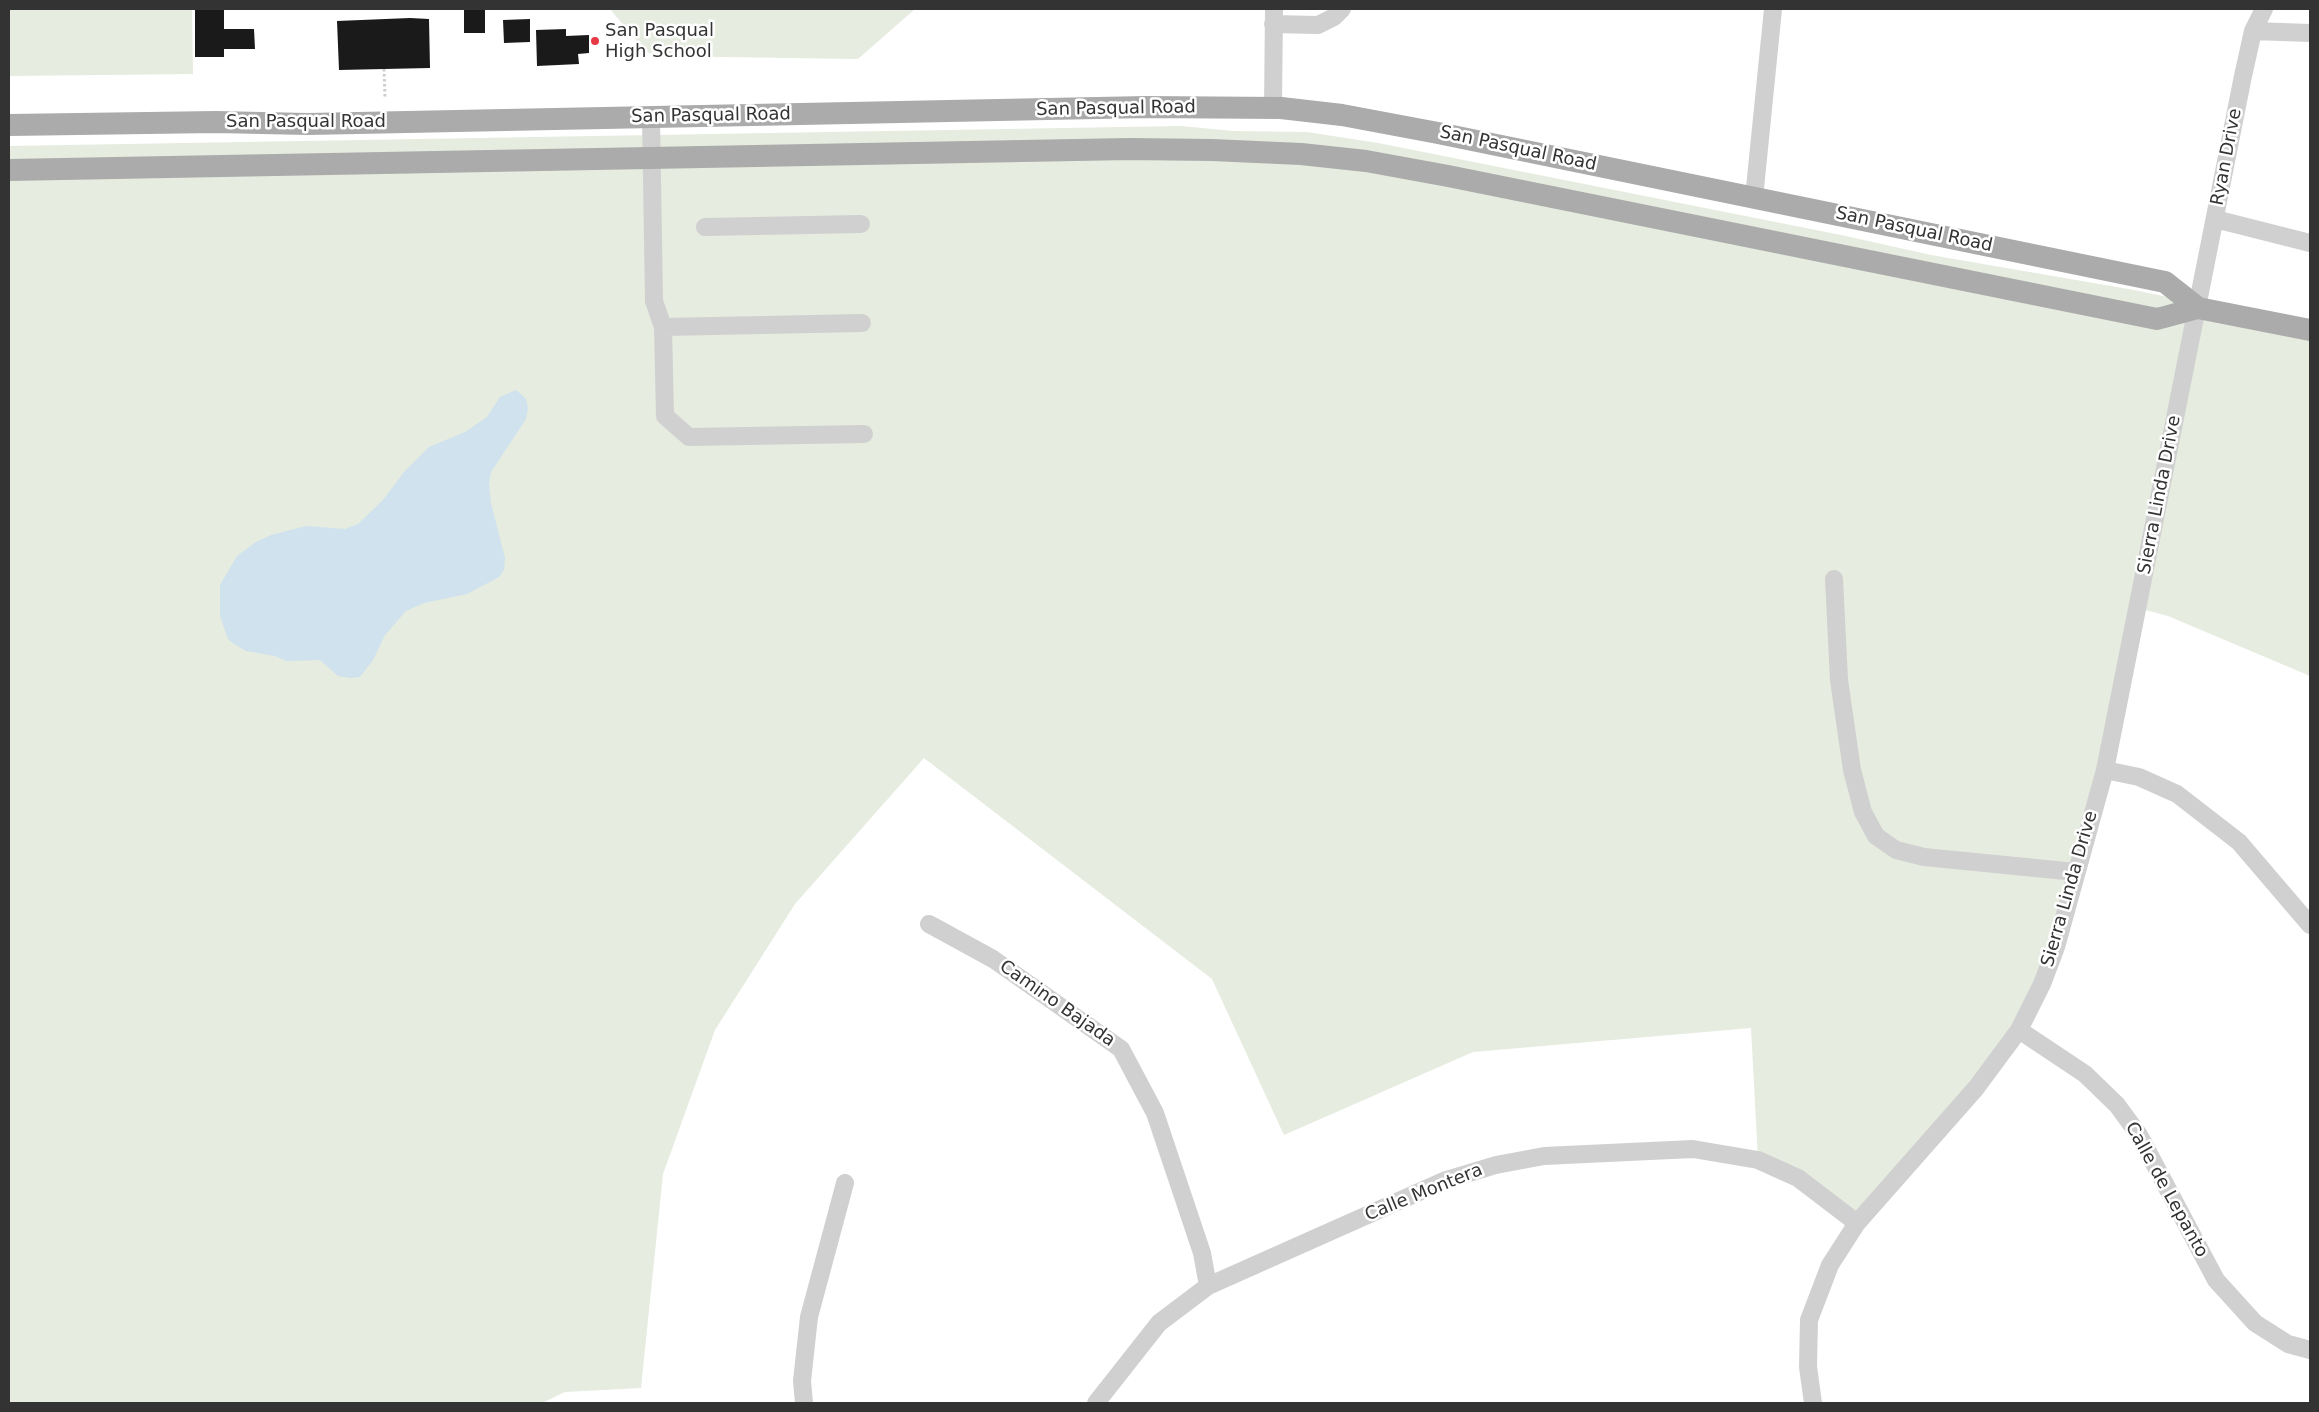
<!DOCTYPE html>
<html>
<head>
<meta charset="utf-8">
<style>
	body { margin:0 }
	#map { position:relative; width:2319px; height:1412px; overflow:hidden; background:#fff; font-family:"DejaVu Sans",sans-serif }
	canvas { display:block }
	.frame { position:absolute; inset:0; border:10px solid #333; pointer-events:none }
</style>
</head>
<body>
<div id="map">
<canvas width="2319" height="1412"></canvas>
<div class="frame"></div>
</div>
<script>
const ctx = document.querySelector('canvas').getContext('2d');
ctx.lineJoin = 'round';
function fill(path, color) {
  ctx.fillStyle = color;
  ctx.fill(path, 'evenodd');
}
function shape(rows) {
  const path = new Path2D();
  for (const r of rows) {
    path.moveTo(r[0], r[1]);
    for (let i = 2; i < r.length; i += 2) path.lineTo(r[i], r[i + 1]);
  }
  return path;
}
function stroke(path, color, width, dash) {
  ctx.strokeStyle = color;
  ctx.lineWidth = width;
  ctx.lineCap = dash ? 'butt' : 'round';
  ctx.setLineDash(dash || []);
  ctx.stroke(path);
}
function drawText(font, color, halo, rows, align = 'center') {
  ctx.font = font + ' "DejaVu Sans",sans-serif';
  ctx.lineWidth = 5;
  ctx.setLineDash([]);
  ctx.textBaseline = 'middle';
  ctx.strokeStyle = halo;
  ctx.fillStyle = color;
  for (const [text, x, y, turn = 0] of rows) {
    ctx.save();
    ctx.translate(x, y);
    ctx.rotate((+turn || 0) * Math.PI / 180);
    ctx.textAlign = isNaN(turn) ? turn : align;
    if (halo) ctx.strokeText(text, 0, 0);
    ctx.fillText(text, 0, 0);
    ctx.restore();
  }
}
fill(shape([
	[9,9,192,9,193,74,9,76],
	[610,9,915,9,858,59,656,56,645,51],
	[1181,126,1233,131,1307,132,1378,143,1841,235,1931,255,2134,290,2310,327,2310,676,2168,616,2138,608,2069,897,2019,1030,1857,1223,1758,1160,1751,1028,1473,1052,1284,1135,1212,979,924,758,795,904,715,1030,663,1174,641,1388,565,1392,542,1403,9,1403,9,146]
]), '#e6ecdf');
fill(shape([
	[516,390,526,399,528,408,526,419,491,472,489,484,491,503,505,558,504,570,499,577,467,594,424,603,406,611,385,635,373,660,360,677,351,678,338,676,320,660,287,661,275,656,246,651,234,644,228,639,220,616,220,585,237,556,256,542,271,535,306,526,345,529,358,524,383,500,404,472,429,447,465,432,487,417,500,397]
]), '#cfe2ee');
fill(shape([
	[195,9,224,9,224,29,254,29,255,49,224,49,224,57,195,57],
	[464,9,485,9,485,33,464,33],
	[410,18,429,19,430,68,339,70,337,21],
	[530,19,530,42,504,43,503,20],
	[566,29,566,36,589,35,589,53,578,54,579,64,537,66,536,30]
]), '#1a1a1a');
stroke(shape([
	[384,69,385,97]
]), '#cdcdcd', 3, [2.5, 2.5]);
stroke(shape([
	[1273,24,1318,25,1334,17,1342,9],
	[2253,31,2310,33],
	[1273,108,1274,9],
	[651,117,654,301,663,327,665,416,689,437,864,434],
	[1754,198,1773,9],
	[2215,219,2310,243],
	[705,227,861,224],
	[663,327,862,323],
	[1834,579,1839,680,1852,770,1863,812,1876,836,1896,850,1924,857,2076,872],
	[2105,770,2139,777,2177,794,2239,842,2310,925],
	[929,924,993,959,1121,1049,1155,1113,1202,1253,1208,1286],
	[2019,1030,2085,1074,2117,1105,2139,1135,2216,1280,2255,1323,2288,1344,2310,1350],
	[804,1403,802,1381,809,1317,845,1183],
	[1096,1403,1159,1323,1208,1286,1446,1180,1496,1165,1544,1156,1693,1149,1758,1160,1798,1178,1857,1223],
	[1813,1403,1808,1367,1809,1320,1830,1265,1857,1223,1976,1088,2019,1030,2042,984,2056,947,2105,770,2243,76,2253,31,2264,9]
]), '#d0d0d0', 18);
stroke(shape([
	[9,125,216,122,308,124,1146,107,1281,108,1342,115,1438,133,2165,282,2198,308],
	[9,170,1129,149,1212,150,1301,154,1366,161,1448,176,2157,319,2198,308,2310,330]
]), '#ababab', 22);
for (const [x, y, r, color] of [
	[595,41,5,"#e63946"]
]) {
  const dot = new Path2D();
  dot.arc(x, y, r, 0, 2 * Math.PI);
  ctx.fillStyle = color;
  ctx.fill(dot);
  stroke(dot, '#fff', 2);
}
drawText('18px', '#333', '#fff', [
	["San Pasqual",605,31],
	["High School",605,52]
], 'left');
drawText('18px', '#333', '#fff', [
	["San Pasqual Road",1116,109,-1],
	["San Pasqual Road",711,116,-1],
	["San Pasqual Road",306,122],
	["San Pasqual Road",1518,149,12],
	["Ryan Drive",2227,157,-79],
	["San Pasqual Road",1914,230,12],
	["Sierra Linda Drive",2160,495,-79],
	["Sierra Linda Drive",2070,889,-74],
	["Camino Bajada",1057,1004,35],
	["Calle de Lepanto",2166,1190,61],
	["Calle Montera",1424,1193,-22]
]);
</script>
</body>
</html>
